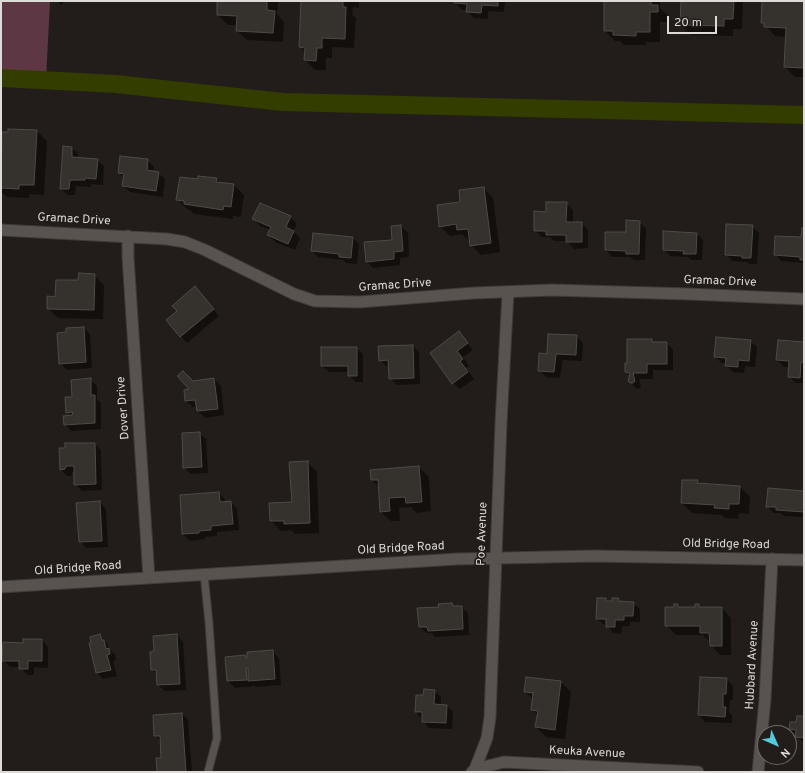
<!DOCTYPE html>
<html>
<head>
<meta charset="utf-8">
<style>
	body { margin:0 }
	#map { position:relative; width:805px; height:773px; overflow:hidden; background:#221d1a; font-family:Overpass,sans-serif }
	canvas { display:block }
	.frame { position:absolute; inset:0; border:2px solid #dedad8; pointer-events:none }
	.north { position:absolute; left:757px; top:725px; width:40px; height:40px; box-sizing:border-box; background:#221d1a; border:1px solid #6d6966; border-radius:50%; rotate:135deg; font-size:11px; font-weight:700; line-height:16px; text-align:center; color:#dedad8 }
	.north::after { content:''; display:block; margin:auto; width:14px; height:18px; background:#54cadc; clip-path:polygon(50% 0,100% 100%,50% 72%,0 100%) }
	.scale { position:absolute; left:667px; top:16px; width:50px; height:18px; box-sizing:border-box; border:2px solid #dedad8; border-top:0; padding-left:5px; font-size:12px; line-height:14px; white-space:nowrap; color:#dedad8; -webkit-text-stroke:3px #221d1a; paint-order:stroke }
</style>
</head>
<body>
<div id="map">
<canvas width="805" height="773"></canvas>
<div class="frame"></div>
<div class="north">N</div>
<div class="scale">20 m</div>
</div>
<script>
const ctx = document.querySelector('canvas').getContext('2d');
ctx.lineJoin = 'round';
function fill(path, color) {
  ctx.fillStyle = color;
  ctx.fill(path, 'evenodd');
}
function shape(rows) {
  const path = new Path2D();
  for (const r of rows) {
    path.moveTo(r[0], r[1]);
    for (let i = 2; i < r.length; i += 2) path.lineTo(r[i], r[i + 1]);
  }
  return path;
}
function stroke(path, color, width, dash) {
  ctx.strokeStyle = color;
  ctx.lineWidth = width;
  ctx.lineCap = dash ? 'butt' : 'round';
  ctx.setLineDash(dash || []);
  ctx.stroke(path);
}
function drawText(font, color, halo, rows, align = 'center') {
  ctx.font = font + ' Overpass,sans-serif';
  ctx.lineWidth = 3.5;
  ctx.setLineDash([]);
  ctx.textBaseline = 'middle';
  ctx.strokeStyle = halo;
  ctx.fillStyle = color;
  for (const [text, x, y, turn = 0] of rows) {
    ctx.save();
    ctx.translate(x, y);
    ctx.rotate((+turn || 0) * Math.PI / 180);
    ctx.textAlign = isNaN(turn) ? turn : align;
    if (halo) ctx.strokeText(text, 0, 0);
    ctx.fillText(text, 0, 0);
    ctx.restore();
  }
}
fill(shape([
	[1,1,50,1,46,80,1,80]
]), '#5e3745');
fill(shape([
	[58,1,65,1,61,5],
	[218,1,278,1,277,14,284,22,283,42,247,40,237,31,237,25,228,25,218,15],
	[302,1,359,1,359,8,353,7,352,15,356,18,354,48,332,47,332,58,326,58,326,70,315,70,305,60,305,52,300,47],
	[455,1,505,1,504,12,488,11,488,19,474,18,467,11,467,10,462,10,455,3],
	[634,1,660,1,660,8,668,16,668,22,660,22,660,42,646,42,646,45,624,45,620,41,615,41,605,31],
	[682,1,743,1,742,29,733,29,733,36,691,35,681,25],
	[763,1,804,1,804,77,795,77,785,67,786,37,775,36,762,22],
	[37,131,47,141,44,195,29,194,29,198,7,197,1,191,1,153],
	[72,148,78,154,78,158,97,160,104,166,103,185,91,184,91,187,76,186,75,195,68,195,61,189],
	[147,160,154,167,153,172,158,173,165,179,163,197,130,192,123,186,124,178,119,173],
	[216,179,221,183,234,185,244,195,241,217,233,216,233,219,194,214,190,210,187,209,177,199,199,180],
	[483,188,493,198,500,252,481,255,471,245,470,240,468,240,462,234,450,236,440,226,461,203],
	[566,203,573,210,573,223,581,223,588,230,588,248,574,249,567,241,554,241,550,237,542,237,535,231,547,213],
	[290,217,297,224,293,231,300,238,295,250,275,242,268,235,271,230,260,226,254,219],
	[639,222,646,228,645,260,634,260,630,257,612,257,606,250],
	[401,226,408,233,409,257,400,258,400,265,373,268,367,262,393,241],
	[752,226,759,233,757,264,749,264,747,262,732,261,726,254],
	[804,229,804,263,781,261,775,254,802,238],
	[697,234,703,240,702,260,691,260,688,257,670,256,664,249],
	[353,238,359,244,357,264,346,263,343,260,318,257,312,251],
	[94,275,104,285,103,319,58,318,48,308,56,298,79,281],
	[201,294,219,316,187,343,181,336],
	[84,328,90,334,92,368,67,370,60,363],
	[459,333,473,350,463,357,469,366,466,368,474,379,460,389,453,383],
	[576,336,583,343,582,361,563,360,560,378,546,377,539,370,548,355],
	[651,340,654,343,667,343,673,350,673,370,653,370,653,379,639,379,641,388,637,389,629,381,630,376,626,372],
	[750,341,757,347,755,367,745,366,744,373,733,372,727,366,727,364,722,363,715,357],
	[804,343,804,383,796,383,789,376,790,367,784,367,777,360],
	[413,346,419,352,420,384,397,385,390,378,390,367,387,367,380,360],
	[356,348,363,354,363,382,356,382,349,375,349,372,329,372,322,366],
	[214,379,221,386,224,415,205,418,198,411,197,407,193,407,186,401,193,382],
	[90,380,97,386,97,400,101,403,101,429,71,431,65,424,71,416,67,412,73,398],
	[199,433,206,439,208,473,191,474,184,468],
	[95,444,101,450,102,490,82,491,75,484,75,472,72,472,72,476,67,476,60,469],
	[307,462,317,472,319,533,295,534,291,530,281,531,271,521,293,503],
	[419,467,429,477,431,511,417,513,411,507,399,508,400,521,391,521,381,512,379,487,372,480],
	[697,481,700,484,740,487,750,497,749,514,739,513,738,519,725,518,722,515,692,513,682,503],
	[804,492,804,517,784,516,781,513,774,513,767,506],
	[219,493,225,500,226,502,231,502,237,509,239,530,217,532,217,536,205,537,205,539,190,541,183,534,181,496],
	[100,502,106,509,108,547,86,548,80,541],
	[606,599,609,602,618,599,621,602,633,603,640,609,640,622,630,622,630,626,622,626,621,634,613,633,607,625,604,625,597,619],
	[452,604,455,607,461,607,468,613,469,635,435,637,432,633,426,633,420,627,440,608],
	[678,605,681,608,696,608,698,605,701,608,722,608,731,618,731,655,720,655,711,645,710,642,703,635,676,635,666,625],
	[100,635,106,642,111,651,115,655,116,660,113,661,117,676,103,679,97,673],
	[177,635,183,642,186,690,165,691,158,685,158,676,152,670,155,652],
	[42,640,48,647,48,668,34,667,34,675,27,675,20,667,10,667,3,660,24,644],
	[272,651,279,658,281,685,256,687,253,684,253,686,235,688,228,681,227,658,245,656,249,660],
	[727,679,733,686,733,700,730,700,729,712,732,715,732,723,705,722,699,715],
	[561,682,571,692,565,739,546,737,536,727,538,716,532,709,533,699,525,692],
	[435,691,441,697,441,705,447,706,453,712,452,729,429,728,416,712,424,697],
	[182,714,188,720,192,772,158,772,162,759,161,742,155,735],
	[804,717,804,743,796,736,796,735,790,729]
]), '#0007');
stroke(shape([
	[1,78,116,84,283,102,804,115]
]), '#343d00', 18);
const building = shape([
	[217,1,267,1,267,10,275,11,273,33,236,31,237,16,217,15,217,1],
	[301,1,343,1,343,7,346,7,345,39,322,38,322,48,317,48,316,61,304,60,305,48,299,47,301,1],
	[454,1,498,1,498,6,482,5,481,13,466,12,467,4,454,3,454,1],
	[604,1,651,1,651,5,658,5,658,12,650,12,650,32,636,32,636,36,613,35,613,31,604,31,604,1],
	[681,1,734,1,733,19,724,19,724,26,680,25,681,1],
	[762,1,804,1,804,68,784,67,786,28,764,27,764,23,761,23,762,1],
	[8,129,37,130,34,185,19,185,19,189,1,188,2,132,8,132,8,129],
	[63,146,72,147,72,157,98,159,96,179,85,178,85,180,70,180,69,189,60,189,63,146],
	[120,156,148,159,147,170,159,172,156,191,122,186,124,174,118,173,120,156],
	[198,176,217,178,216,182,234,184,231,207,224,206,223,210,184,204,184,201,176,200,180,177,198,179,198,176],
	[484,187,491,243,470,246,468,229,457,230,456,224,439,227,437,205,460,202,459,190,484,187],
	[546,202,567,202,566,222,582,222,582,242,566,242,566,235,546,235,546,231,534,231,534,211,546,212,546,202],
	[260,203,291,216,286,227,294,231,288,244,267,235,271,227,252,219,260,203],
	[626,220,640,221,639,254,626,254,626,251,605,250,605,232,626,232,626,220],
	[726,224,753,225,751,258,742,258,742,256,725,255,726,224],
	[401,225,403,251,394,252,394,259,366,262,364,242,392,240,391,226,401,225],
	[802,228,804,228,804,260,800,260,800,257,774,255,775,236,801,237,802,228],
	[663,231,697,233,696,254,683,254,684,251,663,250,663,231],
	[313,233,353,237,351,258,339,257,339,254,311,251,313,233],
	[79,273,95,274,94,310,47,309,47,296,55,297,56,280,78,280,79,273],
	[195,286,214,309,180,337,166,320,177,311,172,306,195,286],
	[84,327,86,362,59,364,57,333,66,332,66,328,84,327],
	[459,331,468,343,457,351,463,359,460,361,468,372,452,384,430,353,459,331],
	[548,334,577,335,576,355,556,354,554,372,538,371,539,353,547,354,548,334],
	[716,337,751,340,749,361,738,360,738,367,725,366,726,358,714,357,716,337],
	[627,339,652,339,652,342,667,342,667,364,647,364,647,373,633,373,635,381,633,383,630,383,628,381,630,373,625,372,625,363,627,363,627,339],
	[778,340,804,342,804,362,801,362,800,378,788,377,789,361,776,360,778,340],
	[413,345,414,378,389,379,388,360,379,361,378,346,413,345],
	[321,347,357,347,357,376,348,376,348,366,321,366,321,347],
	[183,371,193,381,214,378,218,409,197,411,195,400,185,401,184,390,189,389,177,376,183,371],
	[91,378,91,395,95,395,95,423,64,425,63,416,72,415,73,412,66,413,65,397,72,397,71,380,91,378],
	[200,432,202,467,183,468,182,433,200,432],
	[65,443,95,443,96,484,74,485,74,466,66,466,65,469,60,470,59,448,65,448,65,443],
	[308,461,310,523,284,524,284,521,270,521,269,503,292,502,289,462,308,461],
	[419,466,422,502,406,503,405,497,389,498,390,511,380,512,378,480,371,480,370,470,419,466],
	[682,480,698,480,697,483,740,486,739,504,729,504,729,509,714,508,715,505,681,503,682,480],
	[768,488,804,491,804,512,776,510,776,507,766,507,768,488],
	[219,492,220,502,231,501,233,524,211,526,211,530,199,531,199,533,182,534,180,495,219,492],
	[100,501,102,541,79,542,76,503,100,501],
	[597,598,606,598,606,601,612,601,612,598,619,598,618,601,634,602,633,616,624,616,624,620,615,620,615,627,606,627,606,619,596,619,597,598],
	[452,603,453,606,462,606,463,629,428,631,427,627,419,627,417,608,439,607,438,604,452,603],
	[674,604,678,604,678,607,695,607,695,604,699,604,699,607,722,607,722,646,710,646,709,633,700,633,700,626,665,626,665,607,674,607,674,604],
	[100,634,102,640,104,640,106,649,109,648,110,654,107,655,111,670,96,673,89,643,91,643,90,637,100,634],
	[177,634,180,684,157,685,156,670,151,670,150,652,154,651,153,636,177,634],
	[23,639,42,639,42,661,28,661,28,669,19,669,19,661,2,661,3,642,23,643,23,639],
	[273,650,275,679,248,681,248,668,246,668,247,680,227,681,225,657,245,655,246,658,247,658,247,652,273,650],
	[526,677,561,681,555,730,535,727,538,711,531,710,533,693,524,692,526,677],
	[700,677,727,678,726,694,723,694,723,707,726,707,725,717,698,715,700,677],
	[424,689,435,690,434,704,447,705,446,723,422,722,422,712,415,712,416,695,423,695,424,689],
	[182,713,186,772,157,772,156,758,161,758,160,736,154,736,153,715,182,713],
	[797,716,804,716,804,738,795,737,796,730,789,729,790,722,796,722,797,716]
]);
fill(building, '#35322d');
stroke(building, '#4d4b45', 1);
const service = shape([
	[204,574,209,623,217,738,208,772]
]);
const minor = shape([
	[1,230,167,239,185,242,205,250,294,294,315,301,359,302,474,293,552,290,688,294,804,299],
	[128,236,128,257,149,578],
	[1,587,457,559,594,556,804,560],
	[475,769,504,762,698,772],
	[472,772,475,769,487,738,490,717,501,423,508,293],
	[758,772,765,700,772,559]
]);
stroke(service, '#3e3a38', 9);
stroke(minor, '#3e3a38', 13);
stroke(service, '#59534f', 7);
stroke(minor, '#59534f', 11);
drawText('12px', '#dedad8', '#221d1a', [
	["Gramac Drive",74,220,3],
	["Gramac Drive",720,282,2],
	["Gramac Drive",395,286,-4],
	["Dover Drive",124,408,-94],
	["Poe Avenue",483,534,-88],
	["Old Bridge Road",726,545,1],
	["Old Bridge Road",401,549,-3],
	["Old Bridge Road",78,569,-4],
	["Hubbard Avenue",753,665,-87],
	["Keuka Avenue",587,753,3]
]);
</script>
</body>
</html>
